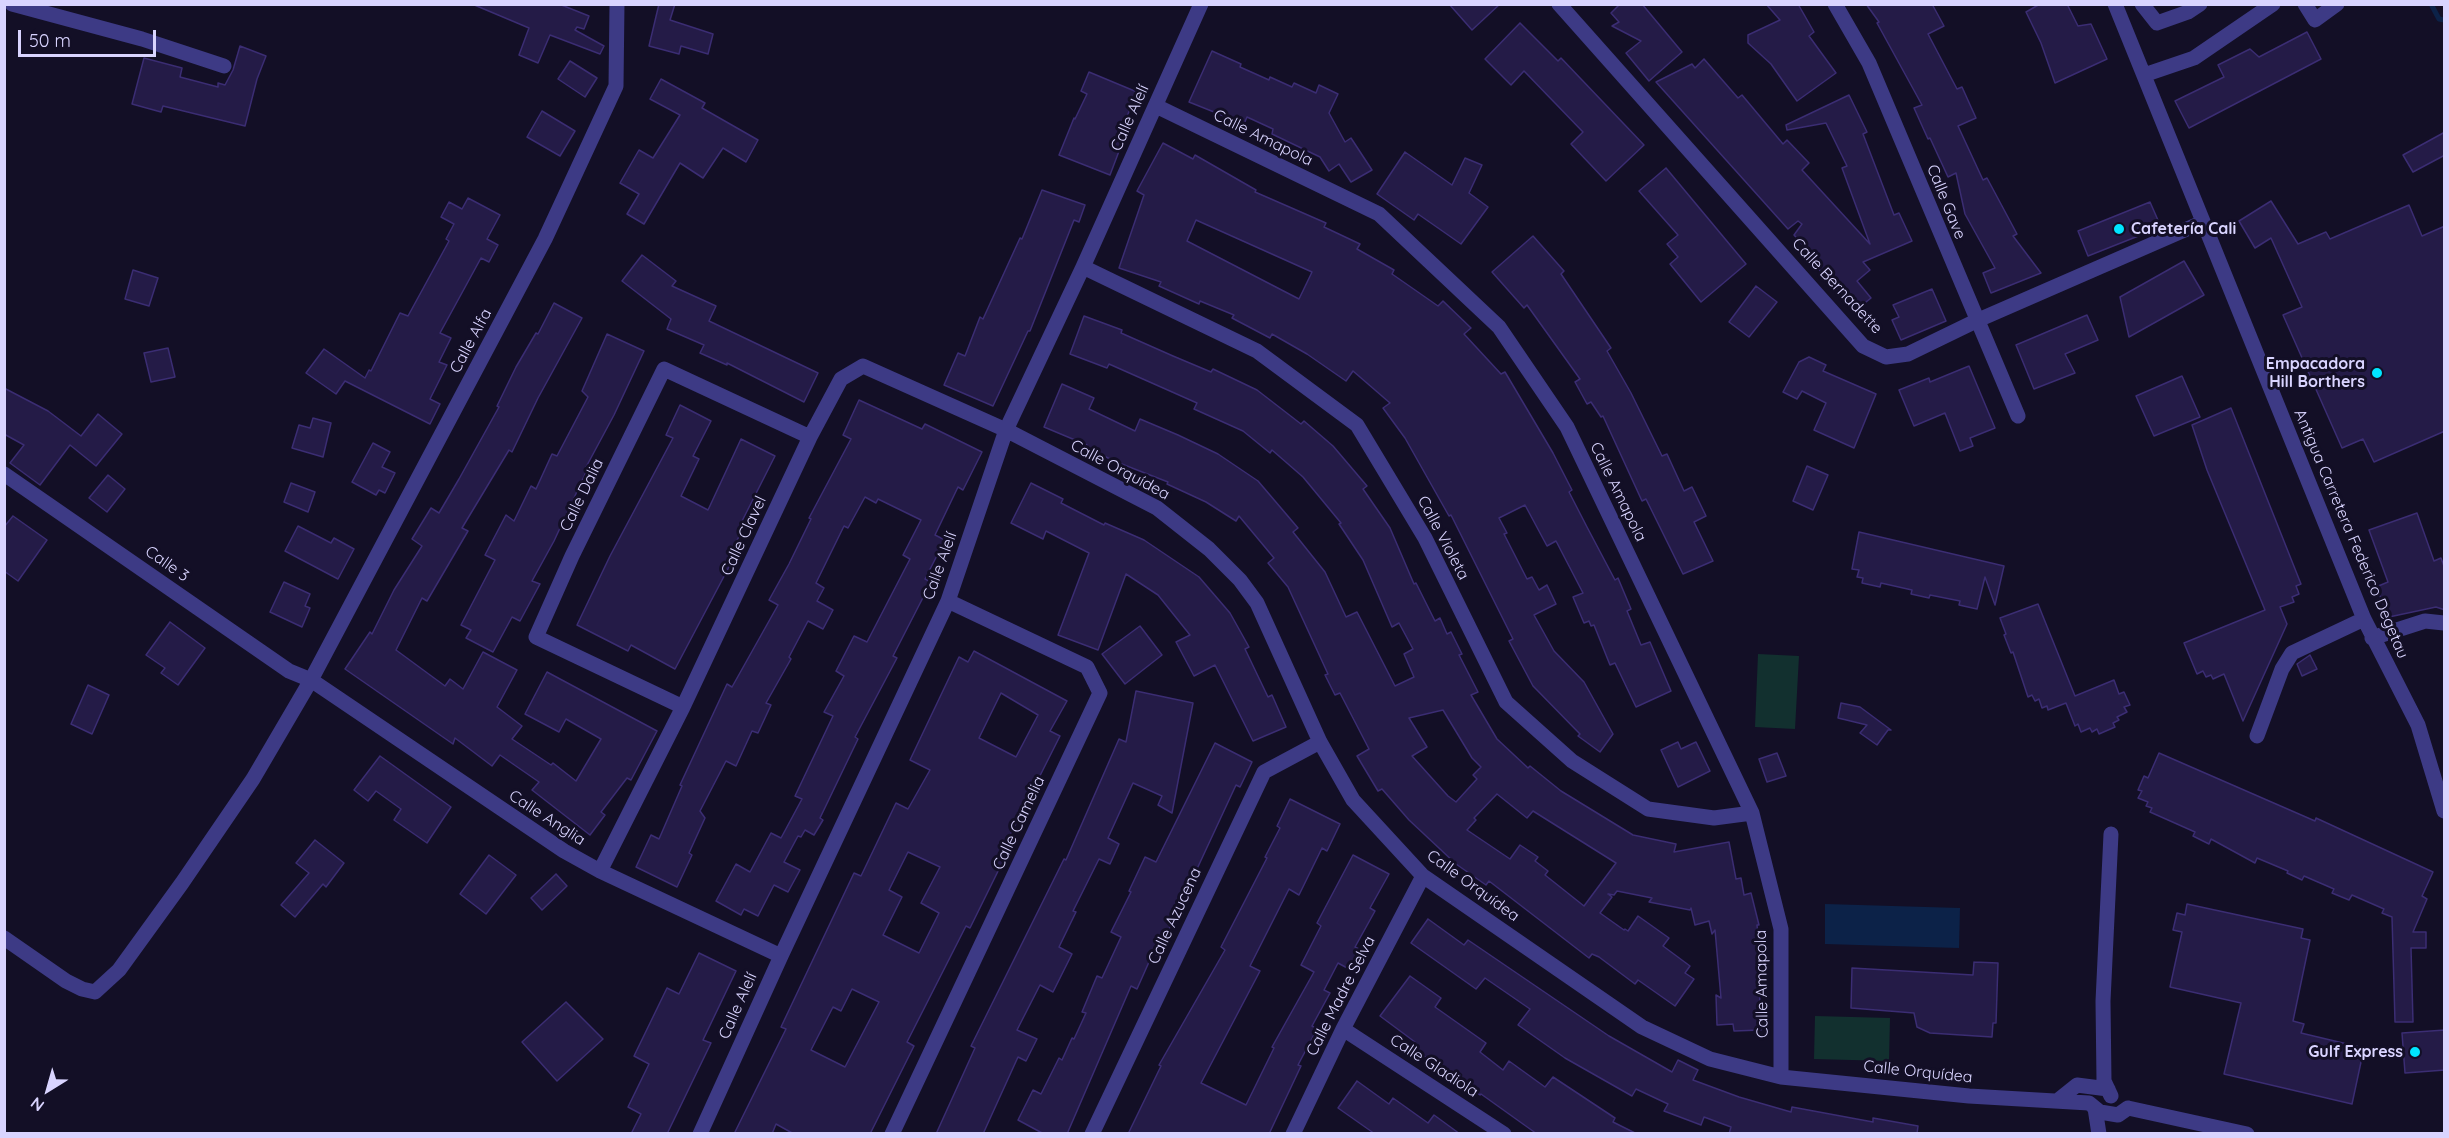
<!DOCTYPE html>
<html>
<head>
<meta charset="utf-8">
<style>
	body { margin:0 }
	#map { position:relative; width:2449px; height:1138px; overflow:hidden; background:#130f26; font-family:Quicksand,sans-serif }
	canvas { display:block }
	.frame { position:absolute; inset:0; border:6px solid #d9d4ff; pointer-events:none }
	.north { position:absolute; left:18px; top:1060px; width:60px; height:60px; -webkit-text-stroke:4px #130f26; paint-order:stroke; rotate:217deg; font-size:16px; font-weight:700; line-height:24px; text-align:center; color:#d9d4ff }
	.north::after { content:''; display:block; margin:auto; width:21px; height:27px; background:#d9d4ff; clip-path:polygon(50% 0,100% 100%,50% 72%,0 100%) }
	.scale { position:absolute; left:18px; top:30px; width:138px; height:27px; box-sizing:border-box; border:3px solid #d9d4ff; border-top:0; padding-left:8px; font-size:18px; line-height:21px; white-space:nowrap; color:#d9d4ff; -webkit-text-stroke:4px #130f26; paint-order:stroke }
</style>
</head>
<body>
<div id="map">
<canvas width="2449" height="1138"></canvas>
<div class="frame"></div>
<div class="north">N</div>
<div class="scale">50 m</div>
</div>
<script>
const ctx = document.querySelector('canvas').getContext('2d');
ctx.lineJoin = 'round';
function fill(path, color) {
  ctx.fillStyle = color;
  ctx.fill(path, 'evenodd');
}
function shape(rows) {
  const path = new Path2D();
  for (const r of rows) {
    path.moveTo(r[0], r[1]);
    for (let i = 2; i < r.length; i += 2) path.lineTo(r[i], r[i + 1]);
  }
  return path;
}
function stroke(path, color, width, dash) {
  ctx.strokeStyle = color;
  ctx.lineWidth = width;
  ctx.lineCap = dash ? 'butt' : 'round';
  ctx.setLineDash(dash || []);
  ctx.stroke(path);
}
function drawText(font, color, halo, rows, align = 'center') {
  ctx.font = font + ' Quicksand,sans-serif';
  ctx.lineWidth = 6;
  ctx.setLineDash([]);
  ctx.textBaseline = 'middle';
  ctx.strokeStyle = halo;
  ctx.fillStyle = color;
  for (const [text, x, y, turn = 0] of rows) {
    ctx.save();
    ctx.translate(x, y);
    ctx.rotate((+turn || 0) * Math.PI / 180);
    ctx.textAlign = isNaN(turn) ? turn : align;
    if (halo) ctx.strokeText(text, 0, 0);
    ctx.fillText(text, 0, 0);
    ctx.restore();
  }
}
fill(shape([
	[1758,654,1799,656,1795,729,1755,727],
	[1815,1016,1890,1018,1889,1061,1814,1059]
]), '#12302f');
fill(shape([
	[1825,904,1960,908,1959,948,1825,944]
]), '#0c2248');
stroke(shape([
	[2431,4,2439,19,2444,20]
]), '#0c2248', 5);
const building = shape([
	[472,4,559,4,589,16,584,29,577,27,575,30,604,46,600,54,550,35,538,63,519,55,529,28,472,4],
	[659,4,675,4,670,20,713,34,708,54,681,46,679,54,649,46,659,4],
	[1449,4,1500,4,1472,30,1449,4],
	[1620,4,1642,4,1682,52,1649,81,1626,53,1641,41,1612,26,1619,22,1611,13,1620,4],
	[1766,4,1798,4,1814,32,1809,36,1836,73,1797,101,1771,64,1748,43,1748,35,1780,20,1766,4],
	[1866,4,1932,4,1944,26,1928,34,1957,89,1962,87,1976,118,1958,126,1983,180,1987,178,2017,234,2013,236,2041,273,1991,293,1983,273,1995,268,1965,214,1956,173,1948,177,1930,138,1928,139,1914,108,1922,105,1877,23,1879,22,1866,4],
	[2040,4,2067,4,2078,26,2091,24,2107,59,2055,83,2041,43,2026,12,2040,4],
	[1520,23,1558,61,1561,58,1644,145,1606,181,1571,144,1583,132,1524,71,1511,85,1485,59,1520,23],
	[2307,32,2321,59,2189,128,2175,101,2224,77,2218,65,2250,49,2259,57,2307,32],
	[240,46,266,56,257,79,245,126,163,106,161,112,132,104,144,58,182,68,180,77,218,87,218,83,225,85,233,70,240,46],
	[1212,51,1241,64,1240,67,1269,80,1270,77,1292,87,1294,83,1316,93,1319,85,1338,94,1329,113,1345,142,1351,138,1372,170,1351,182,1339,164,1329,171,1320,157,1272,134,1273,129,1247,117,1244,124,1189,102,1212,51],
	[1704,59,1738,98,1742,95,1783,144,1787,140,1809,163,1802,170,1870,244,1842,168,1847,166,1826,123,1787,130,1786,125,1849,95,1867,132,1863,134,1894,215,1899,213,1912,241,1863,262,1870,270,1857,281,1871,298,1855,311,1815,265,1818,262,1794,235,1802,224,1798,221,1788,229,1656,82,1692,64,1695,68,1704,59],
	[570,61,597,78,585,97,558,79,570,61],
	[1089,72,1137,92,1119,136,1124,138,1110,175,1059,155,1074,118,1075,119,1087,94,1081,91,1089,72],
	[661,79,705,103,702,108,758,140,746,162,723,148,703,178,680,163,644,224,627,214,639,194,620,183,639,150,653,158,680,115,650,99,661,79],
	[542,111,575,131,560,156,527,137,542,111],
	[2445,132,2445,155,2413,172,2403,155,2445,132],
	[1163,143,1193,159,1195,155,1256,190,1255,192,1326,223,1324,227,1360,244,1357,249,1394,270,1392,274,1438,306,1443,301,1471,328,1464,334,1501,374,1505,372,1553,453,1572,490,1569,492,1587,527,1615,580,1618,578,1631,609,1627,611,1641,645,1650,642,1671,691,1636,707,1615,663,1610,665,1594,625,1591,626,1589,621,1584,623,1573,597,1583,593,1556,541,1547,546,1525,505,1499,518,1507,533,1504,534,1527,579,1532,577,1539,590,1547,585,1556,604,1534,615,1554,651,1584,682,1613,734,1600,752,1578,736,1580,734,1533,686,1509,641,1513,639,1451,515,1449,516,1405,438,1383,408,1390,403,1353,371,1346,381,1307,354,1272,334,1270,338,1232,318,1234,315,1200,301,1199,304,1159,286,1161,282,1119,268,1144,195,1137,191,1163,143],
	[1196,220,1312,272,1299,299,1187,241,1196,220],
	[1405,152,1452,185,1465,158,1482,165,1469,193,1488,207,1461,244,1418,214,1414,220,1377,194,1405,152],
	[1666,168,1746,264,1701,302,1670,264,1678,257,1667,244,1678,235,1639,191,1666,168],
	[1042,190,1085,205,1079,222,1074,220,1030,331,1028,331,993,406,944,385,958,353,965,356,980,317,983,319,1020,238,1022,239,1042,190],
	[468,198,500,215,487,239,498,245,489,262,481,258,440,333,451,338,439,362,447,365,430,399,440,404,430,424,345,381,336,394,306,373,324,349,365,378,369,370,371,371,400,313,408,316,449,241,446,239,454,224,441,217,449,202,462,209,468,198],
	[2271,201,2298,244,2326,232,2330,239,2409,205,2422,236,2445,226,2445,431,2374,462,2363,439,2342,448,2283,315,2302,307,2271,238,2255,248,2239,221,2271,201],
	[2150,202,2161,227,2088,256,2078,231,2150,202],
	[1533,236,1564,271,1561,274,1611,348,1607,351,1631,393,1662,456,1667,454,1684,491,1692,487,1706,516,1694,522,1713,561,1683,574,1646,499,1642,501,1603,416,1601,417,1591,402,1587,404,1575,382,1580,379,1527,305,1524,308,1492,272,1533,236],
	[642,255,676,281,672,286,716,306,709,321,818,373,804,402,727,363,727,365,700,353,704,345,667,329,671,319,622,281,642,255],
	[2184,261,2204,295,2129,337,2120,297,2184,261],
	[133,270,158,278,149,306,125,299,133,270],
	[1756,286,1777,302,1749,337,1729,322,1756,286],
	[1932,289,1946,321,1901,340,1892,320,1899,317,1893,305,1932,289],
	[554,303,582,318,538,398,512,452,509,450,462,528,468,531,427,601,422,598,396,650,445,686,450,679,463,689,483,652,517,670,497,707,522,726,512,739,551,765,553,763,576,781,601,739,566,719,559,732,525,714,547,672,657,731,631,780,627,778,601,812,605,815,590,835,532,790,539,782,500,755,492,766,455,738,453,744,345,669,370,632,372,634,394,590,422,546,412,539,431,508,439,513,459,479,499,407,497,406,516,367,536,333,538,334,554,303],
	[2087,315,2098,340,2065,354,2075,373,2034,389,2016,345,2087,315],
	[1084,316,1122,330,1121,333,1173,356,1211,372,1213,369,1257,390,1301,424,1304,421,1333,446,1367,486,1363,489,1390,528,1414,584,1416,583,1435,621,1440,618,1447,634,1451,632,1462,654,1459,655,1478,692,1471,695,1497,739,1528,768,1530,766,1561,791,1633,835,1676,844,1674,852,1729,842,1736,879,1741,878,1744,895,1751,893,1759,925,1757,925,1762,981,1759,981,1761,1030,1734,1031,1733,1024,1717,1025,1716,995,1721,998,1715,930,1712,934,1709,921,1695,925,1691,908,1690,910,1649,902,1652,898,1617,891,1614,895,1608,894,1612,897,1600,913,1624,930,1625,929,1628,931,1638,916,1669,938,1663,946,1690,966,1685,973,1694,979,1675,1006,1638,980,1635,984,1599,957,1592,954,1589,958,1489,881,1486,885,1456,864,1409,820,1382,789,1378,791,1357,756,1369,749,1340,693,1335,695,1325,675,1328,674,1288,587,1268,563,1274,558,1239,516,1236,521,1206,502,1167,484,1168,482,1114,461,1086,447,1087,445,1044,427,1062,384,1094,398,1089,409,1135,431,1140,419,1178,435,1218,454,1258,481,1298,528,1293,532,1325,572,1346,617,1357,612,1395,686,1414,677,1404,654,1413,649,1399,623,1392,627,1363,560,1339,524,1341,523,1303,477,1272,450,1270,453,1243,431,1194,409,1197,403,1109,364,1107,368,1070,354,1084,316],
	[1443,710,1472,758,1481,767,1473,775,1477,779,1456,802,1448,796,1412,756,1427,747,1409,718,1443,710],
	[1497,794,1527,818,1533,811,1616,863,1584,906,1545,875,1548,871,1535,861,1538,857,1520,845,1510,859,1467,830,1476,820,1474,818,1497,794],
	[607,334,644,351,614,415,585,469,587,470,554,541,532,581,540,584,520,621,512,617,493,652,466,638,471,630,461,625,495,560,485,555,506,515,514,521,531,486,536,489,552,454,557,456,588,397,582,391,607,334],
	[168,348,175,377,151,382,144,353,168,348],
	[1809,357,1826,365,1823,371,1876,394,1854,448,1814,430,1826,403,1802,391,1797,399,1783,392,1799,362,1809,357],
	[1969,366,1995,428,1970,438,1973,446,1960,451,1945,413,1914,426,1899,390,1929,378,1930,382,1969,366],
	[2182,376,2200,417,2154,436,2136,396,2182,376],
	[4,388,48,411,81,436,98,414,122,434,96,466,70,445,40,485,10,463,24,445,4,434,4,388],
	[859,400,922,429,925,424,982,452,963,490,958,487,935,535,945,540,925,579,931,582,893,656,897,658,855,737,858,739,820,818,823,820,814,835,805,830,801,837,798,836,784,862,800,870,788,892,774,885,758,916,744,909,741,915,716,901,736,864,750,872,771,833,781,838,802,799,795,796,833,716,824,712,844,676,836,671,854,636,867,642,910,559,903,555,921,520,878,499,876,503,865,497,848,528,844,526,816,583,824,588,817,601,833,610,823,629,808,621,789,657,791,659,766,703,771,705,758,733,752,731,736,766,726,761,700,811,705,818,689,853,692,855,677,887,636,867,651,835,659,839,682,786,680,785,727,684,732,687,778,605,769,600,789,564,811,519,809,518,851,439,843,435,859,400],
	[680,405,711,421,693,456,699,459,681,496,708,510,741,439,775,456,739,527,743,529,725,563,730,565,675,669,631,645,628,651,577,625,610,556,673,438,666,435,680,405],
	[2231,408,2301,584,2296,586,2299,594,2292,597,2294,602,2280,607,2287,624,2243,721,2224,674,2213,679,2211,675,2206,677,2203,671,2197,674,2184,643,2265,610,2207,470,2192,425,2231,408],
	[313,418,331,423,323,457,292,448,299,425,310,428,313,418],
	[373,443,390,452,382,467,395,473,385,493,379,490,376,495,352,482,373,443],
	[1807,466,1828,475,1813,510,1793,501,1807,466],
	[108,475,125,489,107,512,89,498,108,475],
	[291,483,315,492,308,512,284,502,291,483],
	[1031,483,1063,499,1061,503,1104,525,1105,523,1144,540,1199,577,1230,613,1249,647,1245,649,1268,697,1272,695,1286,727,1253,741,1215,665,1194,676,1176,642,1190,635,1158,595,1126,574,1098,650,1058,635,1089,553,1046,531,1043,539,1011,523,1031,483],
	[2417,513,2434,561,2441,558,2445,569,2445,610,2436,607,2389,617,2376,587,2388,582,2369,530,2417,513],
	[13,516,47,540,18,581,4,571,4,527,13,516],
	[298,526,331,543,334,538,354,549,338,579,285,551,298,526],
	[1859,532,2004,566,1995,605,1985,577,1977,609,1959,605,1960,601,1930,595,1929,598,1911,594,1912,590,1881,583,1880,587,1862,583,1863,578,1857,577,1859,570,1852,569,1859,532],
	[284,582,310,594,305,606,310,608,302,627,270,612,284,582],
	[2038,604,2075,696,2114,680,2119,694,2124,692,2130,705,2124,707,2127,712,2117,717,2119,720,2113,723,2115,727,2099,734,2097,729,2092,732,2090,728,2081,732,2078,724,2075,726,2066,703,2048,710,2047,706,2042,708,2039,699,2035,701,2032,695,2028,697,2013,652,2011,653,2004,635,2006,634,2000,618,2038,604],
	[170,622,205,648,178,685,161,673,165,668,146,655,170,622],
	[1140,626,1162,655,1125,684,1102,654,1140,626],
	[974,651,1067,701,1050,731,1060,736,1001,853,1006,855,970,928,966,926,907,1042,914,1046,870,1134,794,1134,776,1124,772,1134,734,1134,786,1029,781,1027,854,873,861,876,896,803,908,809,930,770,910,760,959,657,968,662,974,651],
	[1001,693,1038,715,1016,757,979,738,1001,693],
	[908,852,940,867,921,903,939,913,919,953,883,935,902,897,889,890,908,852],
	[852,989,879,1002,845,1067,811,1050,833,1007,841,1011,852,989],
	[2310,655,2317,669,2302,676,2297,664,2310,655],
	[88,685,109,695,92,734,71,724,88,685],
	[1136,691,1193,703,1172,813,1158,805,1162,796,1133,783,1108,838,1119,844,1110,864,1099,859,1073,911,1076,912,1059,947,1072,954,1053,992,1040,985,1017,1030,1037,1039,1026,1061,1018,1057,983,1134,936,1134,975,1048,971,1046,1064,859,1066,860,1119,739,1126,742,1136,691],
	[1841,703,1860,707,1891,730,1888,730,1877,745,1860,733,1867,725,1838,718,1841,703],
	[1678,742,1681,749,1696,742,1710,771,1678,787,1661,750,1678,742],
	[1215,743,1252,762,1240,787,1236,785,1157,955,1153,953,1137,989,1131,986,1067,1134,1044,1134,1018,1120,1033,1090,1041,1094,1059,1058,1062,1060,1072,1038,1074,1039,1086,1013,1082,1012,1097,976,1102,978,1121,937,1111,932,1131,892,1129,891,1145,857,1156,862,1215,743],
	[1777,753,1786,776,1767,782,1759,759,1777,753],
	[2159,753,2315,821,2316,818,2433,872,2422,896,2427,899,2413,932,2426,932,2426,948,2411,948,2413,1022,2395,1022,2392,917,2382,913,2384,909,2352,895,2349,900,2332,893,2334,889,2304,876,2302,880,2287,873,2288,871,2257,858,2255,863,2211,839,2209,844,2193,836,2195,832,2150,812,2152,808,2146,806,2148,802,2138,798,2142,791,2138,790,2144,776,2148,778,2159,753],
	[380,756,451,807,427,843,394,820,401,809,376,791,368,801,354,790,380,756],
	[1290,799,1340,824,1327,851,1322,848,1299,895,1289,889,1250,966,1260,971,1201,1083,1246,1105,1274,1048,1272,1047,1314,972,1301,965,1321,926,1317,923,1353,855,1389,874,1370,908,1375,911,1355,947,1359,949,1349,969,1338,963,1324,990,1330,993,1312,1026,1317,1029,1298,1065,1301,1066,1269,1134,1128,1134,1161,1066,1159,1065,1225,950,1221,947,1267,858,1265,857,1280,828,1277,826,1290,799],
	[315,840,344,863,326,887,323,884,295,917,281,905,309,873,296,863,315,840],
	[489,855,516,875,486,914,460,894,489,855],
	[556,874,567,886,542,910,531,898,556,874],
	[2187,904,2303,929,2301,938,2310,940,2293,1021,2304,1024,2301,1033,2364,1048,2352,1104,2224,1074,2241,1003,2170,987,2182,932,2173,930,2177,913,2185,915,2187,904],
	[1428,919,1464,945,1468,940,1609,1036,1672,1072,1678,1060,1698,1070,1693,1080,1739,1097,1791,1112,1792,1107,1873,1122,1873,1118,1918,1126,1917,1134,1729,1134,1731,1127,1704,1117,1701,1125,1664,1111,1668,1104,1636,1089,1632,1096,1565,1058,1518,1025,1530,1009,1485,978,1476,989,1411,943,1428,919],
	[699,953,736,971,703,1040,711,1043,667,1134,631,1134,641,1114,628,1107,649,1064,634,1056,667,988,679,994,699,953],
	[1974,962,1998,963,1996,1023,1993,1023,1992,1037,1930,1033,1917,1027,1914,1013,1851,1008,1852,968,1973,975,1974,962],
	[1410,976,1441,998,1435,1007,1486,1043,1480,1052,1503,1070,1509,1061,1545,1087,1553,1077,1615,1118,1613,1122,1637,1134,1537,1134,1481,1094,1480,1095,1463,1083,1460,1087,1445,1075,1447,1072,1411,1047,1415,1042,1380,1016,1410,976],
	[566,1002,603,1039,557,1081,522,1042,566,1002],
	[2445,1030,2445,1070,2405,1073,2402,1033,2445,1030],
	[1357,1081,1389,1104,1393,1098,1428,1123,1434,1115,1460,1134,1375,1134,1338,1108,1357,1081]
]);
fill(building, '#241b47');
stroke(building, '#3b2d73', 1.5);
stroke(shape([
	[12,4,142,39,224,66],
	[1559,4,1863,346,1886,357,1908,354,1976,321,2203,222],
	[1835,4,1869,63,2018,416],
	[2115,4,2364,619,2418,725,2444,811],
	[2142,4,2157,23,2188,12,2200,4],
	[2305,4,2315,20,2337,4],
	[2144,75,2194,58,2273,4],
	[1156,106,1379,214,1499,327,1567,427,1752,813,1781,929,1781,1077],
	[1083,267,1257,351,1357,425,1425,538,1506,702,1572,761,1648,809,1714,818,1752,813],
	[4,474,289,671,311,680,564,851,600,871,781,956],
	[2372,638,2425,621,2444,623],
	[683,707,536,637,572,556,664,369,810,437],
	[2257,736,2282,669,2292,653,2364,619],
	[600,871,683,707,810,437,841,379,863,366,1006,430,1157,508,1209,549,1240,580,1257,603,1320,742,1353,800,1423,876,1642,1027,1710,1059,1781,1077,1969,1096,2089,1103],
	[4,938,66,981,82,989,95,992,119,970,182,883,253,779,311,680,545,239,616,86,617,4],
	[1343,1029,1504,1134],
	[2111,1096,2104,1081,2103,1001,2111,834],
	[2057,1101,2077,1085,2108,1089],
	[2089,1103,2100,1112,2118,1115,2128,1108],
	[2095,1108,2099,1134],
	[2128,1108,2247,1134],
	[700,1134,781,956,948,601,1006,430,1083,267,1201,4],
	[892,1134,1100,693,1087,667,948,601],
	[1092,1134,1264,772,1320,742],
	[1293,1134,1343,1029,1423,876]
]), '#3d3a85', 15);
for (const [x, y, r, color] of [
	[2119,229,6,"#00e5ff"],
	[2377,373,6,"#00e5ff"],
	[2415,1052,6,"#00e5ff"]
]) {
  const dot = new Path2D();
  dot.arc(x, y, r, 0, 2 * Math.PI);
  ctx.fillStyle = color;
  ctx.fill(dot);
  stroke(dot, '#130f26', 2);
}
drawText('16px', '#d9d4ff', '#130f26', [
	["Calle Alelí",1130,118,-66],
	["Calle Amapola",1263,138,26],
	["Calle Gave",1946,202,68],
	["Calle Bernadette",1837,286,47],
	["Calle Alfa",471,341,-62],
	["Calle Orquídea",1120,470,28],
	["Calle Amapola",1618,492,64],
	["Calle Dalia",582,495,-64],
	["Antigua Carretera Federico Degetau",2351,534,67],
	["Calle Clavel",744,536,-65],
	["Calle Violeta",1443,538,62],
	["Calle 3",167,564,35],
	["Calle Alelí",940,566,-70],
	["Calle Anglia",547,818,33],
	["Calle Camelia",1019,823,-65],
	["Calle Orquídea",1473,886,36],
	["Calle Azucena",1175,916,-65],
	["Calle Amapola",1762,984,-91],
	["Calle Madre Selva",1341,996,-63],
	["Calle Alelí",738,1006,-66],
	["Calle Gladiola",1434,1066,33],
	["Calle Orquídea",1918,1072,6]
]);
drawText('bold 16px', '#d9d4ff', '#130f26', [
	["Cafetería Cali",2131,229,"left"],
	["Empacadora",2365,364],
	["Hill Borthers",2365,382],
	["Gulf Express",2403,1052]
], 'right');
</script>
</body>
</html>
